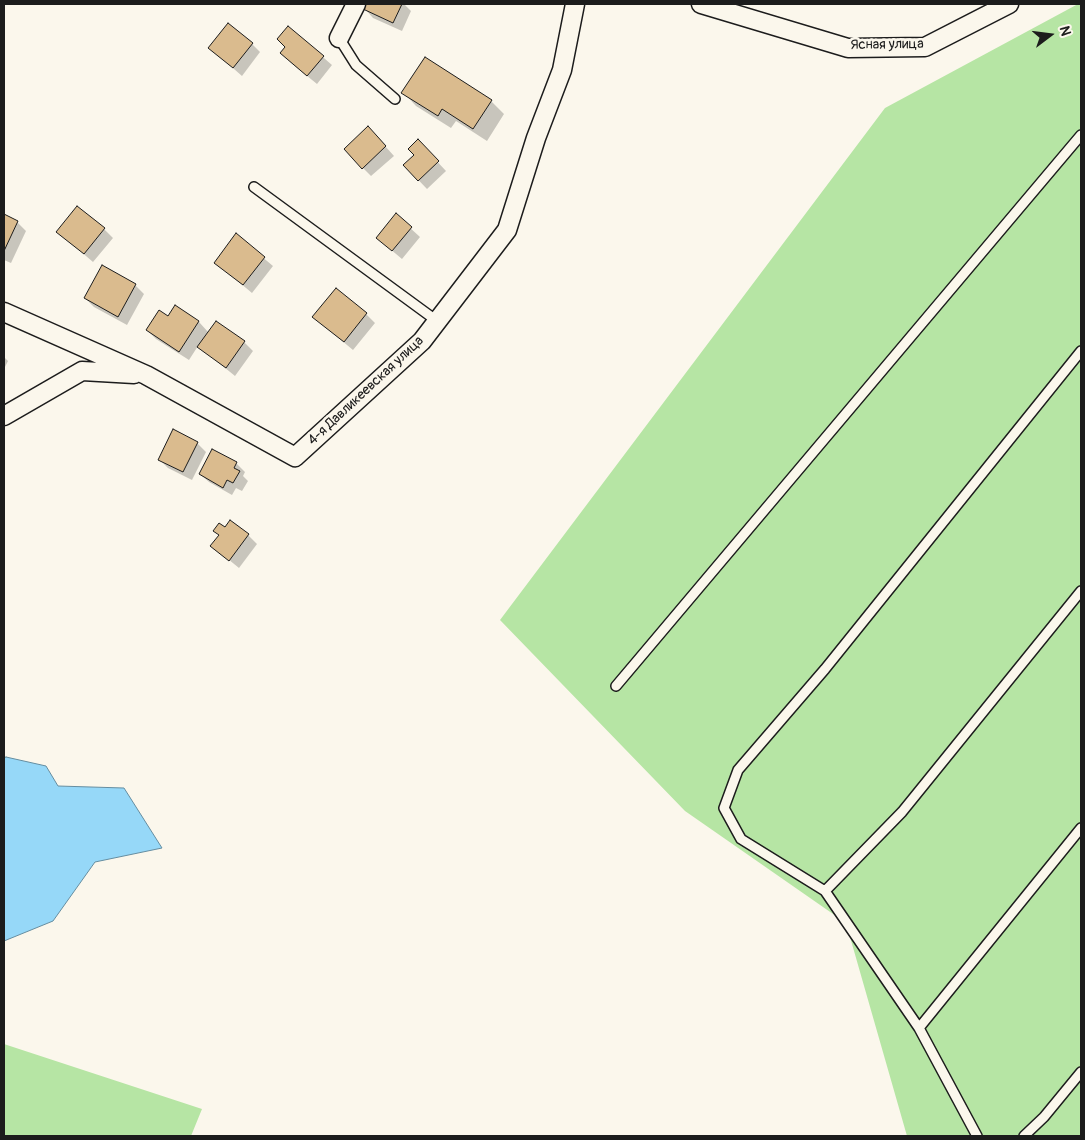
<!DOCTYPE html>
<html>
<head>
<meta charset="utf-8">
<style>
	body { margin:0 }
	#map { position:relative; width:1085px; height:1140px; overflow:hidden; background:#fbf7ec; font-family:Pangolin,sans-serif }
	canvas { display:block }
	.frame { position:absolute; inset:0; border:5px solid #1c1c1c; pointer-events:none }
	.north { position:absolute; left:1025px; top:10px; width:50px; height:50px; -webkit-text-stroke:4px #fbf7ec; paint-order:stroke; rotate:75deg; font-size:14px; font-weight:700; line-height:20px; text-align:center; color:#1c1c1c }
	.north::after { content:''; display:block; margin:auto; width:18px; height:22px; background:#1c1c1c; clip-path:polygon(50% 0,100% 100%,50% 72%,0 100%) }
</style>
</head>
<body>
<div id="map">
<canvas width="1085" height="1140"></canvas>
<div class="frame"></div>
<div class="north">N</div>
</div>
<script>
const ctx = document.querySelector('canvas').getContext('2d');
ctx.lineJoin = 'round';
function fill(path, color) {
  ctx.fillStyle = color;
  ctx.fill(path, 'evenodd');
}
function shape(rows) {
  const path = new Path2D();
  for (const r of rows) {
    path.moveTo(r[0], r[1]);
    for (let i = 2; i < r.length; i += 2) path.lineTo(r[i], r[i + 1]);
  }
  return path;
}
function stroke(path, color, width, dash) {
  ctx.strokeStyle = color;
  ctx.lineWidth = width;
  ctx.lineCap = dash ? 'butt' : 'round';
  ctx.setLineDash(dash || []);
  ctx.stroke(path);
}
function drawText(font, color, halo, rows, align = 'center') {
  ctx.font = font + ' Pangolin,sans-serif';
  ctx.lineWidth = 5;
  ctx.setLineDash([]);
  ctx.textBaseline = 'middle';
  ctx.strokeStyle = halo;
  ctx.fillStyle = color;
  for (const [text, x, y, turn = 0] of rows) {
    ctx.save();
    ctx.translate(x, y);
    ctx.rotate((+turn || 0) * Math.PI / 180);
    ctx.textAlign = isNaN(turn) ? turn : align;
    if (halo) ctx.strokeText(text, 0, 0);
    ctx.fillText(text, 0, 0);
    ctx.restore();
  }
}
fill(shape([
	[1078,4,1081,4,1081,1136,907,1136,846,923,685,811,500,620,885,108],
	[4,1044,10,1046,202,1109,191,1136,4,1136]
]), '#b6e5a4');
const water = shape([
	[6,757,46,766,58,786,124,788,162,848,95,862,53,921,4,941,4,758,6,757]
]);
fill(water, '#96d8f8');
stroke(water, '#658da0', 1);
fill(shape([
	[367,4,404,4,411,11,402,31,373,18,365,9],
	[288,27,332,65,317,84,290,62],
	[252,44,260,52,242,76,210,48],
	[403,92,491,101,504,114,487,141,456,121,451,128,416,106],
	[377,137,394,156,371,176,363,168],
	[418,141,446,171,427,189,404,165,415,155],
	[4,215,17,222,26,231,11,263,4,260],
	[396,215,420,237,402,259,377,238],
	[104,229,113,238,93,262,58,232],
	[236,235,273,266,252,293,215,262],
	[135,285,144,294,127,325,94,307,85,298],
	[175,307,199,322,209,333,244,342,253,351,235,376,198,346,189,360,156,339,147,330,168,318],
	[366,314,375,323,353,350,323,325],
	[4,357,8,361,4,369],
	[197,443,206,452,192,480,168,468,159,459],
	[213,450,236,463,245,472,243,476,248,481,242,491,236,488,232,495,209,482,200,474],
	[225,529,248,535,257,544,239,568,212,546]
]), '#0003');
const building = shape([
	[366,4,402,4,393,23,363,9,366,4],
	[228,23,253,43,233,68,208,48,228,23],
	[288,26,324,56,307,76,280,53,285,47,277,39,288,26],
	[425,57,492,100,473,129,442,109,438,116,401,93,425,57],
	[368,126,386,146,362,169,344,149,368,126],
	[418,139,439,161,418,181,403,165,414,155,408,149,418,139],
	[77,206,105,228,84,254,56,232,77,206],
	[396,213,412,227,392,251,376,238,396,213],
	[4,214,18,221,4,251,4,214],
	[236,233,265,257,243,285,214,263,236,233],
	[102,265,136,284,118,317,84,298,102,265],
	[336,288,367,313,344,342,312,317,336,288],
	[175,305,199,321,179,352,146,330,159,310,168,316,175,305],
	[216,321,245,341,226,368,197,347,216,321],
	[173,429,198,442,183,472,158,460,173,429],
	[212,449,237,462,234,468,240,471,233,483,227,480,223,488,199,474,212,449],
	[230,520,249,534,229,561,210,546,219,535,213,531,219,523,225,527,230,520]
]);
fill(building, '#dabb8e');
stroke(building, '#1c1c1c', 1);
const lane = shape([
	[339,38,356,65,395,99],
	[254,187,437,321],
	[616,686,1081,135],
	[825,891,902,812,1081,591],
	[919,1028,1081,828],
	[977,1136,919,1028,825,891,741,839,724,808,738,770,825,669,1081,351],
	[1024,1136,1044,1117,1081,1072]
]);
const street = shape([
	[701,4,848,48,925,47,1009,4],
	[339,38,356,4],
	[4,312,146,375,295,457,422,341,507,230,536,138,562,70,575,4],
	[4,416,82,371,134,374]
]);
stroke(lane, '#1c1c1c', 12);
stroke(street, '#1c1c1c', 21);
stroke(lane, '#fbf7ec', 9);
stroke(street, '#fbf7ec', 18);
drawText('14px', '#1c1c1c', '#fbf7ec', [
	["Ясная улица",887,45,-1],
	["4-я Давликеевская улица",366,391,-43]
]);
</script>
</body>
</html>
